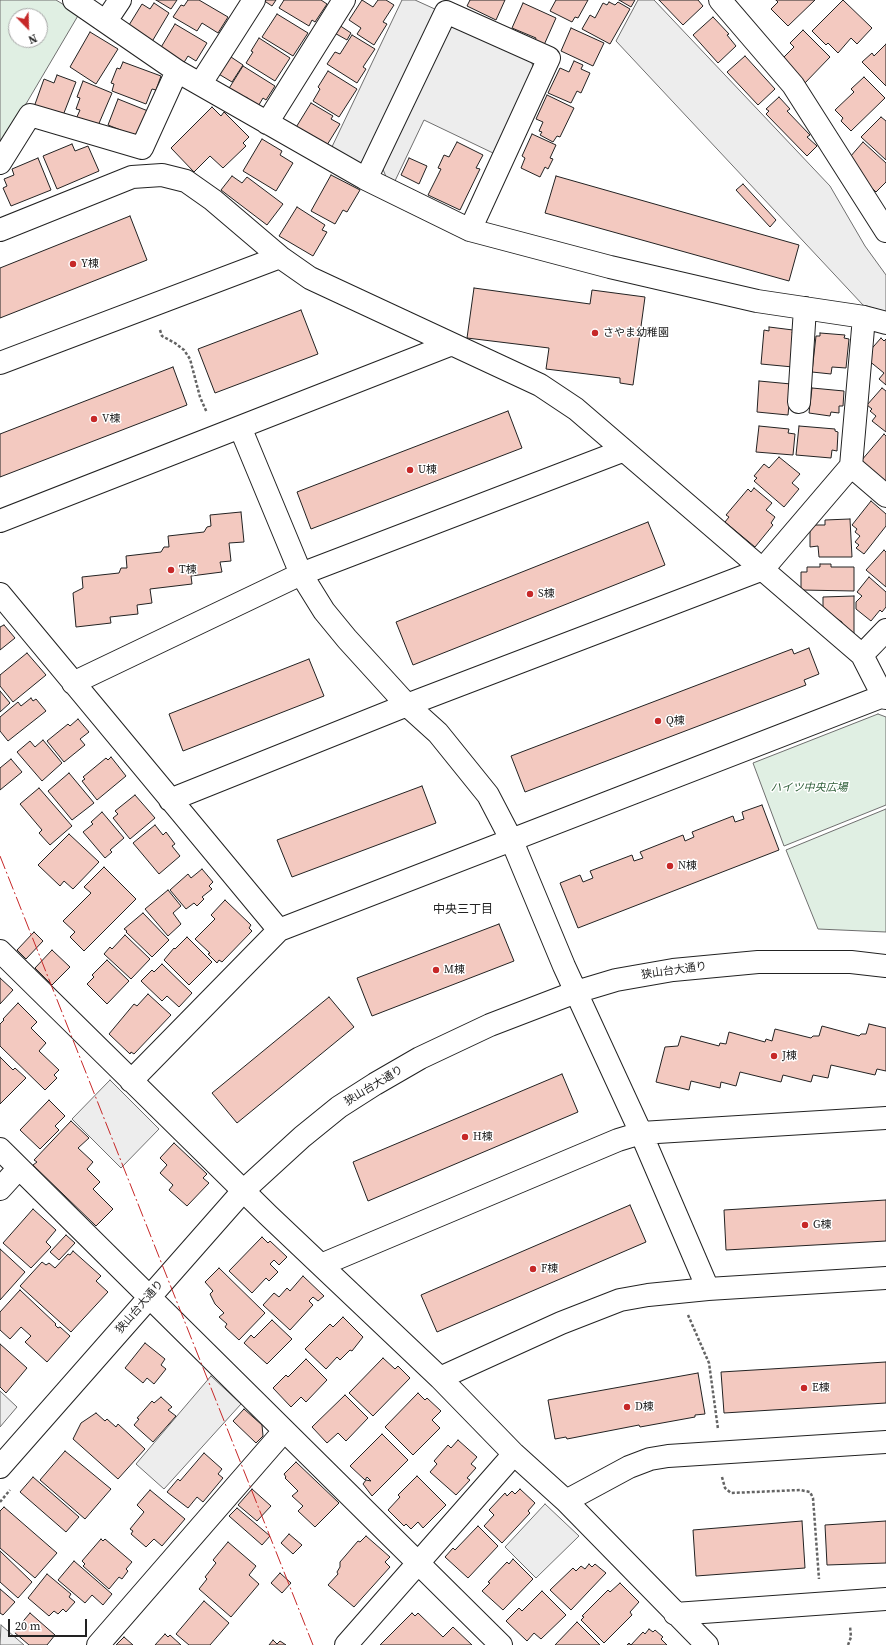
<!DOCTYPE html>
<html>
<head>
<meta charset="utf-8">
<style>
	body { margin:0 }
	#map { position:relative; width:886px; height:1645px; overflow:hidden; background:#fff; font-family:"Source Serif 4",serif }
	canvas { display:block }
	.north { position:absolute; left:8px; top:8px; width:40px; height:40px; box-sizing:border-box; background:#fff; border:1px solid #a7a7a7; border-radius:50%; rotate:157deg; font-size:11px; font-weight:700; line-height:16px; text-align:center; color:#222 }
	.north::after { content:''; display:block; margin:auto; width:14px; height:18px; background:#c62828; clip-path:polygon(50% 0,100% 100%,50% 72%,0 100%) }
	.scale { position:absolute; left:8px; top:1619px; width:79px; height:18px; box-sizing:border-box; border:2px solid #222; border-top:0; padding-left:5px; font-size:12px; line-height:14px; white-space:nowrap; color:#222; -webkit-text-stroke:3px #fff; paint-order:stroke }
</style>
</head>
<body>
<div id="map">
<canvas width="886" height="1645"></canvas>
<div class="north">N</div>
<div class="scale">20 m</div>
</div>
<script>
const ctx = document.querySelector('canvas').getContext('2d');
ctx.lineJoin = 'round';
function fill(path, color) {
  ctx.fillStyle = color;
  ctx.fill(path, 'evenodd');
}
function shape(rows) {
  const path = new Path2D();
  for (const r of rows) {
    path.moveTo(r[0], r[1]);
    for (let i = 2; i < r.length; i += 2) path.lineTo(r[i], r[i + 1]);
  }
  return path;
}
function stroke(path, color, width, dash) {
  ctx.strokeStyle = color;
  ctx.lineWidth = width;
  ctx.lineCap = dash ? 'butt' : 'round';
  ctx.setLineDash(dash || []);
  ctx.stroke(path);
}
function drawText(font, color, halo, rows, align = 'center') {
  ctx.font = font + ' "Source Serif 4","Noto Sans JP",serif';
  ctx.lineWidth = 3;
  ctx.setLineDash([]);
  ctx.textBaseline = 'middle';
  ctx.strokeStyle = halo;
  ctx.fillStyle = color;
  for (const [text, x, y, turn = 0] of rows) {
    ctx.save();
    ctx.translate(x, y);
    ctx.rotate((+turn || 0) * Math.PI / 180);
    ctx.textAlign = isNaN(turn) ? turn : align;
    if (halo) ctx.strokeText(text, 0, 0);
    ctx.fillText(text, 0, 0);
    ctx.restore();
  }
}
const green = shape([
	[0,0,56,0,79,14,0,148,0,0],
	[16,16,40,16,40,40,16,40,16,16],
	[878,714,886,717,886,805,784,846,753,763,878,714],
	[886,809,886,932,818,929,786,850,886,809]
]);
fill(green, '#e0efe3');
stroke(green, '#6f6f6f', 1);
const parking = shape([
	[402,0,415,0,437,10,367,160,358,165,330,151,402,0],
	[638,0,654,0,830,186,865,246,886,275,886,312,863,305,616,41,638,0],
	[458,24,530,58,534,69,493,153,424,120,394,183,387,179,382,167,448,29,458,24],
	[110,1080,159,1129,121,1168,72,1119,110,1080],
	[211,1376,241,1404,164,1489,136,1464,211,1376],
	[0,1391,17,1407,0,1427,0,1391],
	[545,1504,579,1536,536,1578,505,1547,545,1504],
	[1,1625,24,1645,0,1645,1,1625]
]);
fill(parking, '#ededed');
stroke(parking, '#6f6f6f', 1);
const building = shape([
	[156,0,177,0,171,9,156,0],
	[188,0,199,0,228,17,218,33,202,23,197,31,173,17,181,5,184,6,188,0],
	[263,0,276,0,272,6,263,0],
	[284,0,321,0,327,4,315,22,312,20,309,26,279,8,284,0],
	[362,0,373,7,378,0,386,0,394,5,383,22,387,24,374,45,357,34,361,28,349,20,362,0],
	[470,0,505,0,496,20,467,6,470,0],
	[556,0,588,0,578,18,575,17,572,22,550,11,556,0],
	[619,0,635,0,631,7,619,0],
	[659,0,698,0,703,6,683,25,659,0],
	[776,0,815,0,788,26,771,9,778,2,776,0],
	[843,0,872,28,857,44,851,38,838,53,828,43,826,45,812,31,843,0],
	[609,2,615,5,618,2,630,9,610,44,582,29,590,15,595,18,603,3,607,5,609,2],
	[154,3,169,13,150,45,126,30,142,4,150,9,154,3],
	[523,3,556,18,544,45,535,41,536,38,512,28,523,3],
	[277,14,308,33,293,56,262,37,277,14],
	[713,17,729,34,727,35,736,46,718,63,693,35,713,17],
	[336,23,351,33,347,40,331,31,336,23],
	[175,24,207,43,196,61,188,56,183,64,160,49,175,24],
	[571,28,604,43,593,66,561,51,571,28],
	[803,30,830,57,803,85,780,61,794,47,790,43,803,30],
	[90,32,118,49,96,84,70,67,90,32],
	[352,35,375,49,363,67,366,69,357,83,327,64,335,52,340,54,352,35],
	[259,38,290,58,275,81,246,63,253,52,251,51,259,38],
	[886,44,886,86,862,62,872,53,874,56,886,44],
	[228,55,243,65,232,82,217,73,228,55],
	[745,56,775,89,758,105,727,72,745,56],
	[574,61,583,65,581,69,590,73,581,93,577,91,571,103,548,93,560,68,569,72,574,61],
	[123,62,161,76,156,90,152,89,146,104,112,91,114,84,111,83,117,68,120,69,123,62],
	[243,66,275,86,266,100,263,98,257,108,248,102,250,100,246,97,244,100,228,90,243,66],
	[328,71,357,89,339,117,313,101,320,89,318,87,328,71],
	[57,75,76,82,62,118,34,107,44,79,54,83,57,75],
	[864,77,885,98,851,131,841,121,843,118,835,110,854,92,851,89,864,77],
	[83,81,112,93,97,128,76,119,80,110,76,109,80,98,77,97,83,81],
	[547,95,574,108,560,137,557,136,553,142,540,135,542,132,539,131,543,122,536,119,547,95],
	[779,97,790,109,787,111,810,135,807,137,817,146,807,156,766,114,769,111,766,109,779,97],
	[118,99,148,111,138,137,108,125,118,99],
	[311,103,333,116,331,119,340,124,327,145,295,129,311,103],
	[212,107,221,116,224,112,249,137,243,143,246,146,223,168,210,156,194,172,171,148,212,107],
	[881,117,886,121,886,160,861,137,881,117],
	[532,134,556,145,550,158,553,159,548,169,545,167,540,177,521,168,525,158,522,156,532,134],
	[262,139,282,151,280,155,293,163,276,191,243,171,262,139],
	[457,142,483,155,476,168,480,169,460,210,428,195,441,169,438,168,444,155,449,157,457,142],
	[863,142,886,163,886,182,876,192,873,189,871,191,851,168,856,163,850,157,863,142],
	[72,144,75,151,88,146,99,171,57,189,43,156,72,144],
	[38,158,51,190,11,206,3,188,7,186,4,179,14,175,12,169,38,158],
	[409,158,427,166,419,184,401,175,409,158],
	[331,175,360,190,347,212,343,210,335,224,311,211,331,175],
	[232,176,242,183,247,177,283,204,267,225,221,190,232,176],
	[556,176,799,245,789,281,545,213,556,176],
	[743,184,776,220,770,227,736,190,743,184],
	[297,207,325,225,322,230,327,232,313,256,279,236,297,207],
	[130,216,147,260,0,318,0,268,130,216],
	[474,288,590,304,592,290,645,297,633,385,620,383,620,378,546,369,549,348,467,338,474,288],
	[301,310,318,354,215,393,198,349,301,310],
	[769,327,793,330,792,333,797,334,793,367,761,364,764,330,769,331,769,327],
	[820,333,845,335,844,338,849,339,846,368,832,367,831,374,812,372,816,336,820,336,820,333],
	[881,338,884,341,886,339,886,385,879,379,884,373,868,360,867,354,881,338],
	[173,367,187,405,0,477,0,434,173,367],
	[759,381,791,384,788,415,757,412,759,381],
	[812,388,844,391,843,406,839,406,839,413,831,412,830,416,809,413,812,388],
	[882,388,886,391,886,432,872,421,876,416,870,411,872,409,867,405,882,388],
	[508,411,522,448,311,529,297,492,508,411],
	[759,426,789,429,788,433,795,434,793,455,756,452,759,426],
	[799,426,835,429,835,431,838,432,837,451,832,450,831,458,796,455,799,426],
	[884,434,886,436,886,481,882,485,861,461,884,434],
	[779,457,800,474,792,483,799,489,784,507,754,481,757,478,754,476,764,464,769,468,779,457],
	[754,488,772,503,766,510,775,517,771,523,773,525,755,547,725,522,729,517,726,515,748,489,751,492,754,488],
	[871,501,886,514,886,526,864,554,856,548,859,545,855,542,860,536,855,532,857,529,852,525,871,501],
	[241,512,244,542,229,543,231,561,220,562,222,572,191,576,192,584,150,589,152,603,137,605,138,614,110,617,111,623,76,627,73,593,83,588,82,577,119,573,121,568,127,568,126,556,161,552,164,547,169,547,168,536,204,532,207,527,211,526,210,515,241,512],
	[850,519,852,557,819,557,818,546,810,547,810,531,814,525,825,525,825,520,850,519],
	[648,522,665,565,413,665,396,622,648,522],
	[884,550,886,552,886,587,866,570,884,550],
	[820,564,831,564,831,567,854,567,854,591,801,590,801,572,807,572,807,567,820,567,820,564],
	[869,577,886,592,886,607,882,612,880,610,871,621,856,609,856,602,862,596,857,592,869,577],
	[854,596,854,635,842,625,842,622,823,610,823,597,854,596],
	[4,625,15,638,0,650,0,627,4,625],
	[809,648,819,674,804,680,806,685,525,792,511,756,792,649,794,654,809,648],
	[27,653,46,675,13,702,0,686,0,675,27,653],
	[309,659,324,696,183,751,169,714,309,659],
	[0,691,10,703,0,712,0,691],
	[31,698,33,701,36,699,46,711,8,741,0,731,0,717,18,702,21,706,31,698],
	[78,719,89,732,80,739,85,745,64,762,47,741,68,724,70,726,78,719],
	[43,740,62,763,42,781,17,752,30,741,35,747,43,740],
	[111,757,126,776,97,800,82,781,85,779,83,777,106,758,108,760,111,757],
	[11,759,22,772,0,790,0,768,11,759],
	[69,773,94,803,72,820,48,791,69,773],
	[422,786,436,823,292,877,277,840,422,786],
	[39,788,72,826,50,845,39,833,42,830,20,804,39,788],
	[135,795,155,818,130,839,113,818,118,814,115,811,135,795],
	[762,805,779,850,578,928,560,883,580,875,583,882,593,878,590,871,632,855,634,861,643,858,640,852,683,835,685,841,694,837,692,832,733,816,735,822,744,819,742,812,762,805],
	[102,812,124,838,110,850,112,852,105,858,83,832,93,824,91,822,102,812],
	[155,825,163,835,166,832,175,844,172,846,180,856,159,874,133,843,155,825],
	[69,834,99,862,73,889,64,881,60,886,38,865,69,834],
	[104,867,136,899,84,951,70,937,75,932,63,921,91,893,84,887,104,867],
	[202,869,213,882,209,886,212,889,202,897,204,899,197,906,194,903,186,909,170,890,188,874,191,878,202,869],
	[168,890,181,906,173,913,181,924,168,936,145,909,168,890],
	[225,900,251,925,249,928,252,931,222,962,219,960,217,963,208,954,210,953,195,939,215,919,211,915,225,900],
	[143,913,169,940,152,957,126,932,127,931,124,929,143,913],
	[499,924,514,961,372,1016,357,978,499,924],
	[34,932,43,941,26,959,17,950,34,932],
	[125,935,150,959,131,979,104,954,110,947,112,949,125,935],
	[187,937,212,962,189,985,164,960,174,948,175,949,187,937],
	[52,950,70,967,52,985,35,968,52,950],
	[107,960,129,981,107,1004,87,984,94,977,92,975,107,960],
	[162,964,192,993,179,1007,167,996,162,1001,141,981,152,970,154,972,162,964],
	[0,978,13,990,0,1004,0,978],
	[148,994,171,1015,134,1054,131,1052,130,1054,109,1034,134,1004,137,1006,148,994],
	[329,997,354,1027,237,1123,212,1093,329,997],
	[18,1003,37,1022,31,1028,46,1043,39,1051,59,1070,54,1075,57,1078,45,1090,0,1046,0,1024,4,1020,3,1019,18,1003],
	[869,1024,886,1028,886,1071,877,1069,875,1075,831,1065,828,1078,813,1075,811,1082,783,1075,781,1082,740,1072,736,1086,721,1082,720,1088,691,1081,689,1090,656,1082,665,1047,678,1046,681,1036,719,1046,720,1043,726,1044,729,1032,765,1042,766,1039,772,1041,775,1029,811,1038,813,1036,819,1036,822,1026,859,1036,861,1034,866,1034,869,1024],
	[0,1057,13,1070,15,1068,26,1078,0,1104,0,1057],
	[562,1074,578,1112,368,1201,353,1162,562,1074],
	[49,1100,65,1116,55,1126,59,1130,40,1149,20,1130,49,1100],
	[71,1121,89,1138,78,1148,93,1162,87,1169,100,1182,93,1189,113,1209,96,1226,33,1165,37,1162,34,1160,71,1121],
	[174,1143,207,1174,203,1178,209,1183,187,1206,169,1190,173,1185,160,1173,167,1165,160,1158,174,1143],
	[886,1200,886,1241,726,1250,724,1210,886,1200],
	[630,1205,646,1242,437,1332,421,1295,630,1205],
	[33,1209,56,1230,46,1242,51,1247,31,1268,3,1243,33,1209],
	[66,1235,75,1243,59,1260,50,1252,66,1235],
	[262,1237,268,1243,270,1241,287,1257,279,1265,274,1260,270,1264,278,1272,269,1281,266,1278,252,1293,229,1271,262,1237],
	[0,1249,25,1272,0,1300,0,1249],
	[73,1251,101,1276,96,1281,108,1292,71,1332,20,1286,42,1262,46,1265,49,1263,55,1268,68,1254,70,1255,73,1251],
	[219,1268,265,1313,239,1340,225,1327,227,1324,219,1317,224,1313,215,1304,210,1294,213,1291,205,1282,219,1268],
	[303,1276,324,1296,318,1301,313,1297,309,1301,313,1305,290,1330,263,1305,274,1293,279,1297,287,1288,290,1291,303,1276],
	[20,1290,56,1324,55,1325,58,1328,60,1327,70,1336,47,1362,25,1342,31,1336,21,1327,10,1339,0,1330,0,1312,20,1290],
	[343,1317,363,1337,352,1351,350,1350,340,1360,337,1357,326,1369,305,1349,330,1324,333,1327,343,1317],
	[272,1320,292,1339,267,1364,244,1343,251,1335,254,1338,272,1320],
	[145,1343,165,1359,161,1365,166,1369,154,1384,147,1378,143,1383,125,1368,145,1343],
	[0,1344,27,1368,6,1393,0,1387,0,1344],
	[383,1358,395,1369,398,1366,410,1378,373,1416,349,1393,383,1358],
	[306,1359,327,1380,306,1402,301,1397,291,1407,273,1388,286,1375,288,1377,306,1359],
	[886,1362,886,1403,724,1413,721,1372,886,1362],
	[698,1373,705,1414,695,1415,695,1417,640,1427,639,1425,567,1439,566,1437,555,1439,548,1400,698,1373],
	[418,1393,425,1400,427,1398,441,1411,432,1420,440,1428,413,1455,385,1427,418,1393],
	[345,1395,368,1418,346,1441,338,1433,327,1443,312,1427,345,1395],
	[161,1397,172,1407,168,1410,176,1416,153,1442,134,1425,139,1419,137,1418,152,1401,154,1403,161,1397],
	[244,1409,262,1425,263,1436,256,1443,233,1421,244,1409],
	[96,1413,105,1421,107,1419,116,1427,118,1424,145,1449,118,1479,73,1439,81,1423,96,1413],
	[382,1434,408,1460,372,1496,363,1484,366,1480,371,1481,367,1477,365,1480,350,1466,382,1434],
	[458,1440,477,1457,471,1464,476,1468,467,1478,470,1480,456,1495,430,1472,437,1464,434,1461,448,1445,451,1448,458,1440],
	[65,1451,111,1489,85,1519,40,1480,65,1451],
	[204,1453,222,1469,218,1474,223,1478,203,1502,197,1497,188,1508,167,1492,178,1479,180,1481,204,1453],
	[296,1462,339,1503,315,1527,298,1511,303,1506,292,1496,298,1491,285,1478,286,1477,284,1474,296,1462],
	[417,1476,446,1505,423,1528,418,1522,411,1529,406,1524,404,1526,388,1510,400,1497,398,1495,417,1476],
	[33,1477,79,1517,66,1532,20,1492,33,1477],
	[252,1489,271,1506,257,1521,238,1505,252,1489],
	[520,1489,535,1503,528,1511,530,1513,502,1543,484,1526,494,1515,489,1510,505,1493,507,1496,512,1491,515,1494,520,1489],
	[150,1490,185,1519,162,1546,154,1539,146,1547,131,1534,133,1531,130,1529,144,1512,137,1505,150,1490],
	[4,1507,57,1553,35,1578,0,1548,0,1511,4,1507],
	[237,1508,270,1536,262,1545,229,1516,237,1508],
	[802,1521,805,1568,696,1576,693,1530,802,1521],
	[886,1521,886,1563,827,1565,825,1525,886,1521],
	[478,1526,498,1546,468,1578,445,1557,453,1548,455,1550,478,1526],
	[289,1534,302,1545,293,1554,281,1543,289,1534],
	[366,1536,390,1557,385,1562,390,1567,354,1607,328,1585,338,1574,337,1572,340,1567,340,1562,358,1541,360,1542,366,1536],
	[101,1539,103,1541,105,1539,132,1562,126,1569,128,1571,122,1579,119,1577,109,1589,83,1566,85,1564,82,1561,101,1539],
	[228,1542,256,1566,249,1575,259,1584,231,1617,199,1589,207,1579,205,1577,216,1563,213,1560,228,1542],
	[0,1551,32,1582,18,1598,0,1582,0,1551],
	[513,1559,533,1579,503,1610,482,1591,490,1583,488,1582,507,1562,509,1564,513,1559],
	[74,1561,112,1594,103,1605,92,1595,85,1603,58,1580,74,1561],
	[589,1564,592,1567,595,1564,606,1573,571,1610,550,1590,573,1568,576,1571,581,1566,585,1569,589,1564],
	[280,1573,291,1583,282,1593,271,1583,280,1573],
	[47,1574,71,1594,69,1597,75,1602,66,1612,63,1609,58,1614,54,1611,49,1616,28,1598,47,1574],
	[620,1583,639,1602,630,1612,632,1615,604,1643,581,1620,584,1617,582,1616,608,1590,610,1592,620,1583],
	[0,1589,15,1602,3,1615,0,1613,0,1589],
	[542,1591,566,1615,541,1639,534,1633,527,1641,506,1621,519,1608,522,1611,542,1591],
	[204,1601,229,1623,210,1645,189,1645,176,1634,204,1601],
	[30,1613,55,1635,47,1645,29,1645,14,1632,30,1613],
	[412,1613,415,1616,418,1613,443,1637,453,1627,472,1645,380,1645,412,1613],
	[577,1622,600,1645,555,1645,577,1622],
	[649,1629,653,1632,655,1630,663,1637,661,1639,667,1645,627,1645,629,1643,631,1645,643,1632,645,1634,649,1629],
	[165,1634,168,1637,170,1635,181,1645,155,1645,165,1634],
	[124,1637,133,1645,116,1645,124,1637],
	[273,1640,277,1644,280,1641,286,1645,269,1645,273,1640]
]);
fill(building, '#f3c9c0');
stroke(building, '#222', 1);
const minor = shape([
	[74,0,177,71,366,179,470,230,610,267,757,301,864,317,886,323],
	[720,0,793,85,886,231],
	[106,21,120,0],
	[201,83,254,0],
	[267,123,344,0],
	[0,163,30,115,142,148,177,71],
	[366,179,446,12,549,58,470,230],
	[0,230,132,177,162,175,186,181,213,200,280,257,310,278,540,385,576,409,862,655,883,696,886,698],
	[0,363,280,257],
	[799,402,805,308],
	[240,427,301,574,324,611,347,639,407,705,438,733,488,795,512,841,564,966,641,1133,708,1289],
	[851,466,886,496],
	[0,521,452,344],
	[0,594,279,930],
	[862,655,886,630],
	[73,683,301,574,622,451],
	[170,800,407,705,763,569,851,466,864,317],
	[0,951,268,1215,440,1378,514,1454,566,1501,707,1645],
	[131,1081,279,930,883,696],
	[0,1149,501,1645],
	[0,1189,19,1168],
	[321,1265,618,1140,641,1133,886,1118],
	[440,1378,561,1323,620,1300,648,1295,708,1289,886,1278],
	[0,1467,243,1191,302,1137,339,1107,375,1084,420,1058,490,1025,576,992,616,980,673,970,758,962,851,962,886,966],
	[566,1501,629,1467,650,1459,668,1456,886,1442],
	[675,1614,886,1599],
	[98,1645,284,1431],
	[346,1645,514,1454]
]);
stroke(minor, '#222', 24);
stroke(shape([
	[160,330,162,336,175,343,184,350,190,359,200,397,207,413],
	[688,1315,709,1363,718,1429],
	[722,1477,725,1488,731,1493,800,1490,810,1492,813,1498,819,1579],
	[0,1502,10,1490],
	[848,1645,851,1637,850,1626]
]), '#646464', 2.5, [3, 2]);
stroke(minor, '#fff', 22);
stroke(shape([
	[0,856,313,1645]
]), '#c62828', 1, [14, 3, 2, 3]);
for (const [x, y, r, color] of [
	[73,264,4,"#c62828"],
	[595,333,4,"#c62828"],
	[94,419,4,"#c62828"],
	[410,470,4,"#c62828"],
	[171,570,4,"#c62828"],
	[530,594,4,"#c62828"],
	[658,721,4,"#c62828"],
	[670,866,4,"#c62828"],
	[436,970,4,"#c62828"],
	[774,1056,4,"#c62828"],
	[465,1137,4,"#c62828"],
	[805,1225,4,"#c62828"],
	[533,1269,4,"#c62828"],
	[804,1388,4,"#c62828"],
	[627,1407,4,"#c62828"]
]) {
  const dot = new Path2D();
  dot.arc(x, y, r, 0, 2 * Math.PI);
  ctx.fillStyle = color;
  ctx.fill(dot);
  stroke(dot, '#fff', 1.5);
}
drawText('11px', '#222', '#fff', [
	["Y棟",81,264],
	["さやま幼稚園",603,333],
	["V棟",102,419],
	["U棟",418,470],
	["T棟",179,570],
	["S棟",538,594],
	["Q棟",666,721],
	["N棟",678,866],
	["M棟",444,970],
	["J棟",782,1056],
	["H棟",473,1137],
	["G棟",813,1225],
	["F棟",541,1269],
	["E棟",812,1388],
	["D棟",635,1407]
], 'left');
drawText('italic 11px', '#2f5e38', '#fff', [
	["ハイツ中央広場",809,788]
]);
drawText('11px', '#222', '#fff', [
	["狭山台大通り",674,971,-8],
	["狭山台大通り",374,1086,-31],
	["狭山台大通り",140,1307,-49]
]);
drawText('12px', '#222', '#fff', [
	["中央三丁目",463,910]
]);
</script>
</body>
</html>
